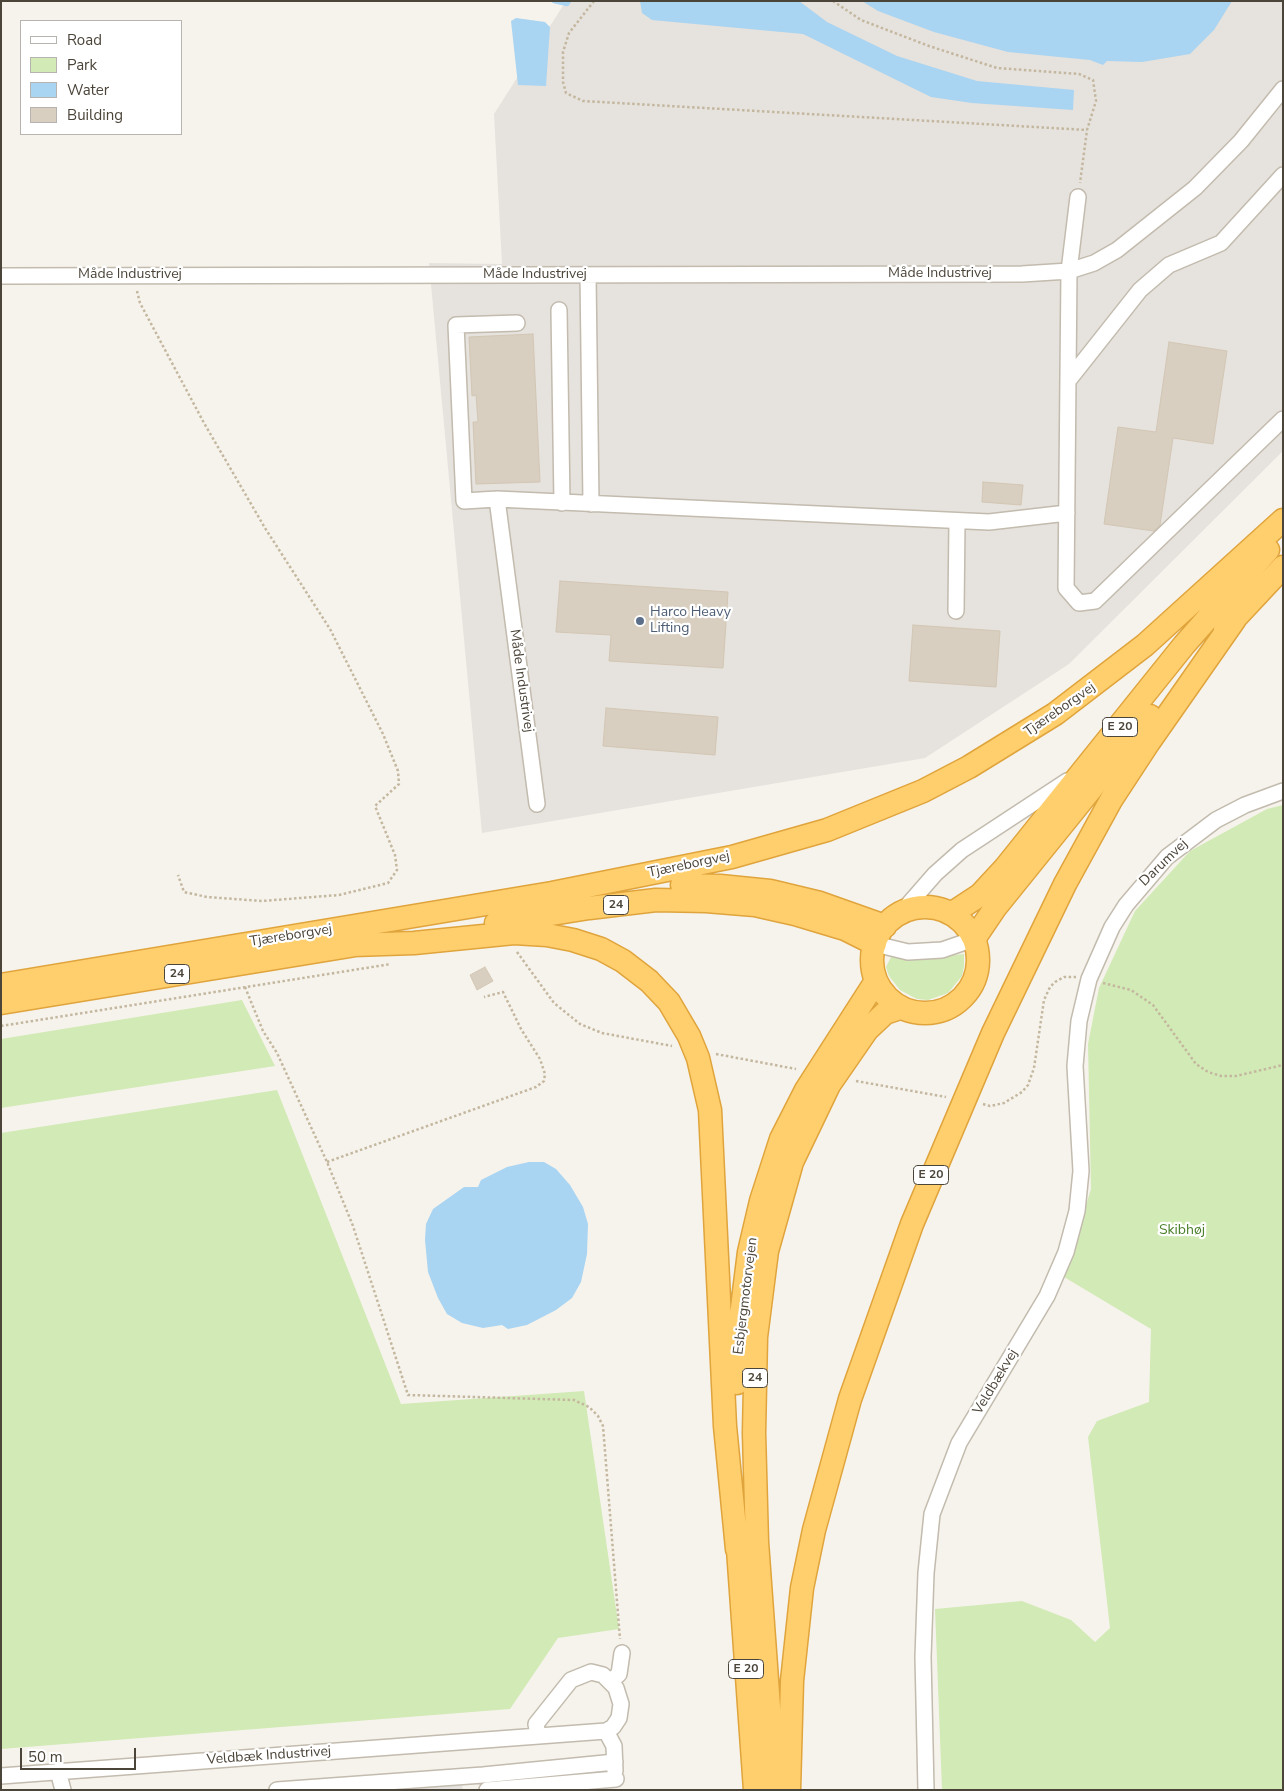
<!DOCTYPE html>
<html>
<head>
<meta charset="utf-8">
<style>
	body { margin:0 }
	#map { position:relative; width:1284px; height:1791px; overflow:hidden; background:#f6f3ec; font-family:"Nunito Sans",sans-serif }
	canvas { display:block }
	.frame { position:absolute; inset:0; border:2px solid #4b4439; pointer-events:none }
	.legend { position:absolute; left:20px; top:20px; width:162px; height:115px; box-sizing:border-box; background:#fff; border:1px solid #b7b4b0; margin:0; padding:6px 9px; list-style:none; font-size:15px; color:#4b4439 }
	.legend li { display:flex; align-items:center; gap:10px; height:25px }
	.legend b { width:25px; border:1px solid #b7b4b0 }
	.scale { position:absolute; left:20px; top:1748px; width:116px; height:22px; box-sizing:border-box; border:2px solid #4b4439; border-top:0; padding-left:6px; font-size:15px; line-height:18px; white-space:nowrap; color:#4b4439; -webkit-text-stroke:4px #fff; paint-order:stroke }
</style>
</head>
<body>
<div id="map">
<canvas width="1284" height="1791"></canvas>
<div class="frame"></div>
<ul class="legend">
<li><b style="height:6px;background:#fff"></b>Road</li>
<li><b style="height:14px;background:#d2eab5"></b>Park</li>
<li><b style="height:14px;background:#a9d4f2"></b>Water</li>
<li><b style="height:14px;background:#d8cfc1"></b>Building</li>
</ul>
<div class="scale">50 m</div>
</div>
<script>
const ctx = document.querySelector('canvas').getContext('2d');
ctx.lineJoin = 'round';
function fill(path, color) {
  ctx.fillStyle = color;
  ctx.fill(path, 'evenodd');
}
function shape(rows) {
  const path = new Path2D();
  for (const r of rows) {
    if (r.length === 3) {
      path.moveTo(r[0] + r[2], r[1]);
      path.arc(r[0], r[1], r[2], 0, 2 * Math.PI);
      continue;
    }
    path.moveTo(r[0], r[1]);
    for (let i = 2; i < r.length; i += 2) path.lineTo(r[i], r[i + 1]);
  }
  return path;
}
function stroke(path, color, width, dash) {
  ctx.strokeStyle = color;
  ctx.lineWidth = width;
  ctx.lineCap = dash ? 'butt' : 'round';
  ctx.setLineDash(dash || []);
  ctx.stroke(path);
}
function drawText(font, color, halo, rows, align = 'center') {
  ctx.font = font + ' "Nunito Sans",sans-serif';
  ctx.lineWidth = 4.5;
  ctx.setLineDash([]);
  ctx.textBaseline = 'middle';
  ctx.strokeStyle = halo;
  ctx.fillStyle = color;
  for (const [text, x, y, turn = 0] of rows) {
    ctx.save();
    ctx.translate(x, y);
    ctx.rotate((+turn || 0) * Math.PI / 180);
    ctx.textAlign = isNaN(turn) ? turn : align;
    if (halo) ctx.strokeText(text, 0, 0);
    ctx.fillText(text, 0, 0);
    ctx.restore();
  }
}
fill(shape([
	[566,1,1283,1,1283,451,1069,664,925,758,482,833,429,263,502,264,494,114]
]), '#e6e2dd');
fill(shape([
	[1283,805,1283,1790,942,1790,935,1609,1022,1601,1071,1620,1095,1642,1110,1628,1088,1437,1097,1421,1149,1402,1151,1329,1064,1277,1091,1189,1088,1044,1099,988,1135,911,1190,851,1267,809],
	[893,953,937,957,964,954,964,966,962,976,948,993,928,1000,917,999,900,990,889,976,886,967],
	[242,1000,275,1066,1,1108,1,1039],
	[277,1090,401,1404,584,1391,619,1629,558,1638,510,1709,1,1749,1,1133]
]), '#d2eab5');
fill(shape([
	[462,1785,463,1790,394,1790]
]), '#e5e3e0');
fill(shape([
	[640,1,799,1,827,22,897,56,977,81,1074,90,1073,110,972,103,931,97,803,34,652,20,642,13],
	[862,1,1232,1,1214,30,1190,54,1142,62,1107,61,1103,65,1090,60,1008,52,934,32,878,11],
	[516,18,545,22,550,27,546,86,518,85,511,21],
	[529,1162,544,1162,556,1169,570,1185,583,1207,588,1224,587,1254,581,1282,572,1298,556,1310,527,1325,508,1329,502,1325,483,1328,462,1323,447,1314,438,1298,428,1272,425,1240,426,1224,433,1209,464,1187,478,1187,481,1180,507,1167]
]), '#a9d4f2');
stroke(shape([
	[554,1,567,4,569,1]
]), '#a9d4f2', 4.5);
const building = shape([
	[533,334,540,482,476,484,473,422,478,422,476,395,472,396,469,337,533,334],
	[1169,342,1227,351,1213,444,1173,438,1160,525,1154,531,1104,524,1118,427,1156,432,1169,342],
	[983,482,1023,485,1021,505,982,502,983,482],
	[560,581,728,592,723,668,609,661,611,635,556,632,560,581],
	[913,625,1000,631,996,687,909,681,913,625],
	[606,708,718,717,715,755,603,746,606,708],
	[485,967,493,981,477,990,470,975,485,967]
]);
fill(building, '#d8cfc1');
stroke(building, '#d3c7b4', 1);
const minor = shape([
	[1078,197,1069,271,1066,588,1079,603,1095,601,1283,419],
	[588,275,591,504],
	[1,276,1022,274,1069,271,1094,263,1117,250,1195,188,1241,141,1283,89],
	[559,310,562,503],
	[1068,381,1140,290,1169,265,1221,243,1283,175],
	[497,499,464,501,456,325,517,323],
	[956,611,957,521],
	[537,804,497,499,989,522,1067,513],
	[901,913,935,874,962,850,1067,781],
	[875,944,908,952,942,950,974,939],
	[611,1681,619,1674,622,1653],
	[606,1731,614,1746,615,1771],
	[58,1771,63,1790],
	[1,1776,606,1731,613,1727,619,1718,621,1704,616,1688,603,1675,591,1672,571,1680,536,1724,538,1736],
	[277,1790,483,1775,615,1762],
	[487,1790,616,1779],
	[926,1790,923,1657,926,1573,932,1514,959,1443,1047,1296,1066,1252,1077,1211,1081,1171,1075,1066,1079,1021,1089,979,1112,927,1126,905,1167,857,1216,820,1245,805,1283,791]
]);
const highway = shape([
	[1225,629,1283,567],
	[682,885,720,886,770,891,820,903,885,926],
	[925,960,53],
	[951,914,980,895,1005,868,1184,645,1268,550],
	[496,923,589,908,656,900,706,901,755,905,795,914,845,929,875,944],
	[974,939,995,908,1150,716],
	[353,945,414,943,514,933,547,935,573,940,601,949,623,961,649,981,669,1002,689,1036,698,1058,710,1110,725,1426,737,1549],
	[1,985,552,893,732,857,827,830,923,791,969,767,1055,714,1145,645,1283,520],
	[1,1003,368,943],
	[737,1383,741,1316,749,1252,761,1201,781,1139,806,1090,876,981],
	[737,1535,755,1790],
	[775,1790,757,1542,754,1433,756,1337,767,1251,792,1162,829,1085,867,1030,885,1013,900,1008],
	[789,1790,792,1681,802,1588,814,1530,850,1399,912,1224,993,1033,1065,884,1111,800,1149,742,1235,619]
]);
stroke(minor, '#c2bbae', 18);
stroke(highway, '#e0a43c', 25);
stroke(shape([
	[594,1,569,33,563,52,563,82,566,93,583,101,1087,130],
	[833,1,861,20,929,46,997,68,1079,74,1093,80,1096,101,1087,130,1080,183],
	[137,291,140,303,204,423,265,528,330,629,383,734,398,771,399,784,375,806,395,855,397,870,388,883,339,895,262,901,207,897,184,892,178,875],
	[517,952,554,1003,580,1024,602,1033,672,1046],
	[1103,983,1131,990,1153,1005,1196,1064,1208,1072,1221,1076,1236,1076,1283,1065],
	[245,987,263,1031,277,1053,327,1162,353,1226,408,1395,574,1400,589,1407,598,1416,603,1426,620,1639],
	[1,1026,391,964],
	[716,1054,796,1069],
	[856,1081,946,1097],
	[983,1104,990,1106,1004,1103,1022,1092,1028,1085,1034,1068,1044,1000,1050,987,1055,982,1064,977,1076,977],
	[327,1162,536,1087,544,1081,545,1074,540,1059,521,1029,503,992,484,997]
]), '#c4b79f', 2.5, [2.5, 2.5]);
stroke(minor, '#fff', 15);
stroke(highway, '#ffcf6e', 22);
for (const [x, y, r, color] of [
	[640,621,5,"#5c6f8a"]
]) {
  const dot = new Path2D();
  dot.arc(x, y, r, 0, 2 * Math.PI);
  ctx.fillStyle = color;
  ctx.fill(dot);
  stroke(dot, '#fff', 2);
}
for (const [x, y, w] of [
	[1120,727,35],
	[616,905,25],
	[177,974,25],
	[931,1175,35],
	[755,1378,25],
	[746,1669,35]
]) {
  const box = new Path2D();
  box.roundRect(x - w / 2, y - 9.5, w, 19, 4);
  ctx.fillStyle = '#fff';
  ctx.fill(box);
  stroke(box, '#4b4439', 1);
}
drawText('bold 12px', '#4b4439', null, [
	["E 20",1120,727],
	["24",616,905],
	["24",177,974],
	["E 20",931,1175],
	["24",755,1378],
	["E 20",746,1669]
]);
drawText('14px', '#4b4439', '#fff', [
	["Måde Industrivej",940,274],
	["Måde Industrivej",130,275],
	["Måde Industrivej",535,275],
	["Måde Industrivej",521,681,82],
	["Tjæreborgvej",1060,710,-35],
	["Darumvej",1164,863,-44],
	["Tjæreborgvej",689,865,-12],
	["Tjæreborgvej",291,936,-9],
	["Esbjergmotorvejen",746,1296,-83],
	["Veldbækvej",996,1382,-59],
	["Veldbæk Industrivej",269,1756,-4]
]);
drawText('14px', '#4e5e75', '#fff', [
	["Harco Heavy",650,613],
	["Lifting",650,629]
], 'left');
drawText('14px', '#4a7f2a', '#fff', [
	["Skibhøj",1182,1231]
]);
</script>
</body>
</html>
